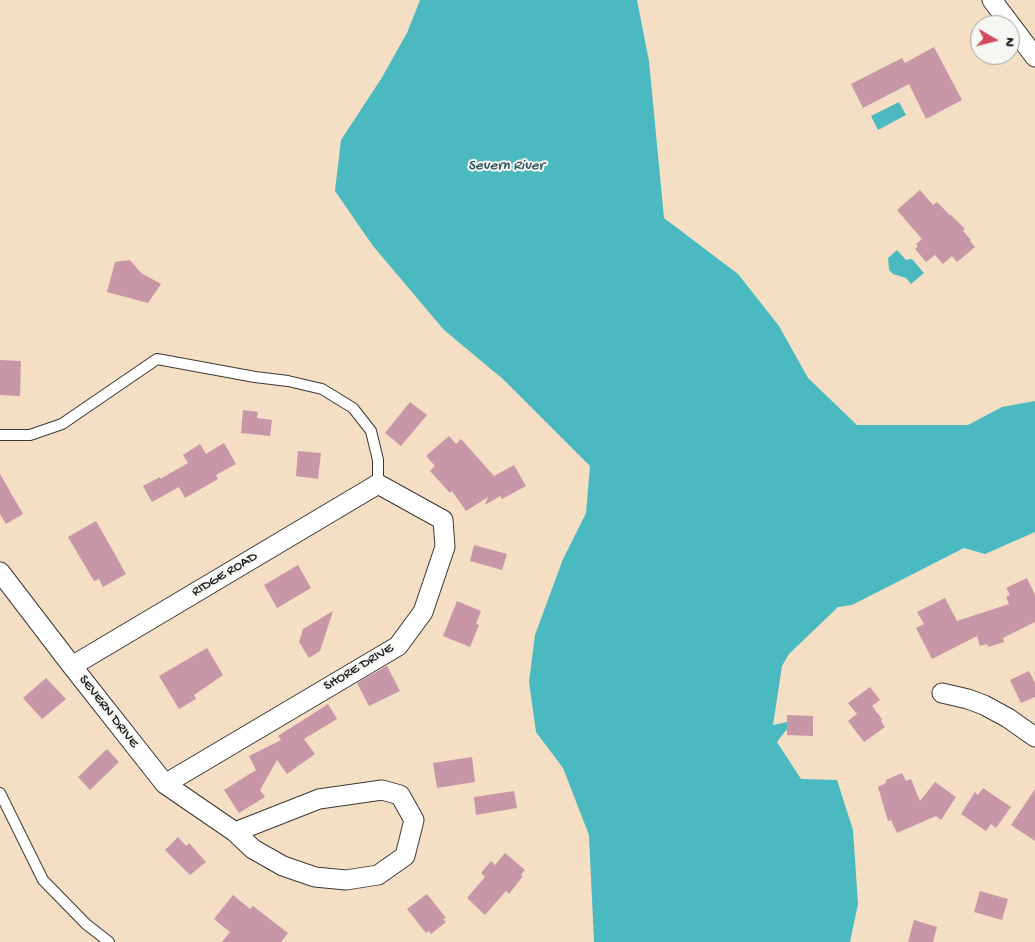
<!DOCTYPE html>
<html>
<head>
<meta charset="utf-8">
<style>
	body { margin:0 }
	#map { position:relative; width:1035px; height:942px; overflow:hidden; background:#f4dec4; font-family:"Gochi Hand",sans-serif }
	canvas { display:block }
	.north { position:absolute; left:970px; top:15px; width:50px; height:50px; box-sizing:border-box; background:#f6f6f2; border:1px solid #9f9f9c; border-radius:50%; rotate:98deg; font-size:14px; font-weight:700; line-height:20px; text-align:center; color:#1c1c1c }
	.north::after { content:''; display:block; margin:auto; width:18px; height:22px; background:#d1495b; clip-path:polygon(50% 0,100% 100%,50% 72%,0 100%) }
</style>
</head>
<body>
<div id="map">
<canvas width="1035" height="942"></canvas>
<div class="north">N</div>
</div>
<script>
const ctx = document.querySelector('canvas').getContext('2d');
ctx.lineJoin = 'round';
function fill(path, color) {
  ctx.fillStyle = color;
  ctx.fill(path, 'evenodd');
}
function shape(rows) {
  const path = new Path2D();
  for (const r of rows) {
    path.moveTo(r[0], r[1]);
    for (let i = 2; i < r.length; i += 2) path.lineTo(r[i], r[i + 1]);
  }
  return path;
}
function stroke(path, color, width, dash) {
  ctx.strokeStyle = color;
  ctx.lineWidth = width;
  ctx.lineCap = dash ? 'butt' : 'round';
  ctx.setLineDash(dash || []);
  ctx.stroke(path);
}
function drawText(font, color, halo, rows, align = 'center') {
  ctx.font = font + ' "Gochi Hand",sans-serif';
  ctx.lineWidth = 4;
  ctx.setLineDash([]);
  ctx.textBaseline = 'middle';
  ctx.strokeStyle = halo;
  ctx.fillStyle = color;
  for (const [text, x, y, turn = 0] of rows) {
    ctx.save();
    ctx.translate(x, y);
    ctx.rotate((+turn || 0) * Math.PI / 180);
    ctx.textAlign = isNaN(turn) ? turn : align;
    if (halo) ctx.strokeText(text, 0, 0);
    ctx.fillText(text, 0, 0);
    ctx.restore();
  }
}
fill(shape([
	[420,0,637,0,649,61,664,218,738,274,779,326,808,378,857,425,968,425,1002,407,1035,401,1035,532,985,554,964,548,852,605,838,607,789,654,782,666,773,725,787,722,787,729,777,742,801,779,837,780,853,830,858,904,850,942,594,942,589,835,563,768,536,732,529,682,535,635,563,559,586,513,590,466,504,380,444,330,373,246,335,191,341,140,381,79,407,33],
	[899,102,906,115,878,130,871,116],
	[897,250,906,260,912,259,924,273,911,284,906,278,893,274,889,270,888,258]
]), '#4bbac0');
fill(shape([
	[934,47,962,100,926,119,909,84,863,108,851,84,902,58,905,63],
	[920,190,933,205,937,202,950,215,951,215,965,229,963,231,971,240,970,241,975,247,957,262,952,256,943,264,935,255,926,262,915,249,918,246,916,244,922,239,897,210],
	[130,260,141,273,161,284,148,303,107,292,115,262],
	[0,360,21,361,20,396,0,395],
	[410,402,427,415,401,446,385,433],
	[243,410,258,412,257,418,272,420,270,436,241,433],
	[449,436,456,444,461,439,494,476,514,465,526,486,502,499,500,496,485,505,488,497,466,511,452,491,450,493,430,471,435,466,426,456],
	[224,443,236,464,216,475,218,479,185,498,179,487,152,502,143,486,160,477,160,479,188,463,183,455,200,444,206,454],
	[298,451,321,453,318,479,296,476],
	[0,474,23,514,6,524,0,514],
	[96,521,126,574,103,587,99,579,94,581,68,537],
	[474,545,507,554,502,570,470,561],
	[298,565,311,588,277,608,264,585],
	[1027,578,1035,595,1035,622,1003,638,1004,642,988,647,987,644,980,646,977,636,932,659,916,628,924,624,917,612,945,598,957,621,1009,604,1006,597,1010,595,1006,588],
	[457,601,481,611,476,624,479,625,470,647,443,636],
	[333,611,320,651,309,658,299,642,303,629],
	[207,648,223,675,194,695,196,699,179,709,159,676],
	[387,666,400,691,369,706,357,683],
	[1029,671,1035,683,1035,697,1021,703,1010,680],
	[46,678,66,699,42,719,23,698],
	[870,687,880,700,872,706,882,719,881,721,885,727,864,742,848,721,857,714,848,703],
	[328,704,337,719,304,739,315,754,287,774,277,760,260,790,265,797,239,813,224,790,256,770,249,756,281,740,278,736],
	[787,715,813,716,813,736,787,735],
	[107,749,119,762,90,790,78,777],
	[472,757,475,782,437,788,433,763],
	[902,773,906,781,911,779,920,801,935,782,956,797,941,820,936,816,897,833,891,820,888,821,878,787,886,783,886,780],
	[983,788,1011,807,996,828,991,824,986,831,961,814,975,792,978,795],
	[1035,789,1035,841,1011,825],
	[514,791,517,808,476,815,474,797],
	[178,837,186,846,189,843,206,862,190,875,165,850],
	[505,853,525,870,521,875,523,876,509,894,506,891,485,915,467,898,485,877,481,873,491,861,495,865],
	[980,891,1008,899,1002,920,974,912],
	[427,894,446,918,443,919,446,922,431,934,429,931,426,933,407,909],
	[233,895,250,909,253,906,288,933,281,942,222,942,230,932,214,919],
	[914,920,937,927,933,942,908,942]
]), '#c796a7');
const service = shape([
	[0,435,30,435,62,424,157,359,255,377,288,381,322,389,353,408,371,431,378,460,378,484],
	[0,793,43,880,86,924,109,942]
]);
const minor = shape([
	[992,0,1035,57],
	[0,572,72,666,165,784,235,832,253,849,283,866,315,877,346,880,378,875,405,856,414,820,400,795,382,790,319,799,235,832],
	[72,666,378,484,443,520,445,547,423,612,398,646,165,784],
	[942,693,968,699,984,705,1008,718,1035,737]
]);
stroke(service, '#3c3935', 12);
stroke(minor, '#3c3935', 21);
stroke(service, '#fff', 10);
stroke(minor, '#fff', 19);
drawText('14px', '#1c1c1c', '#f6f6f2', [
	["RIDGE ROAD",225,575,-31],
	["SHORE DRIVE",359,668,-31],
	["SEVERN DRIVE",108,712,52]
]);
drawText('italic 15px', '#2f5b5e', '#f6f6f2', [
	["Severn River",506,167]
]);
</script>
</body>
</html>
